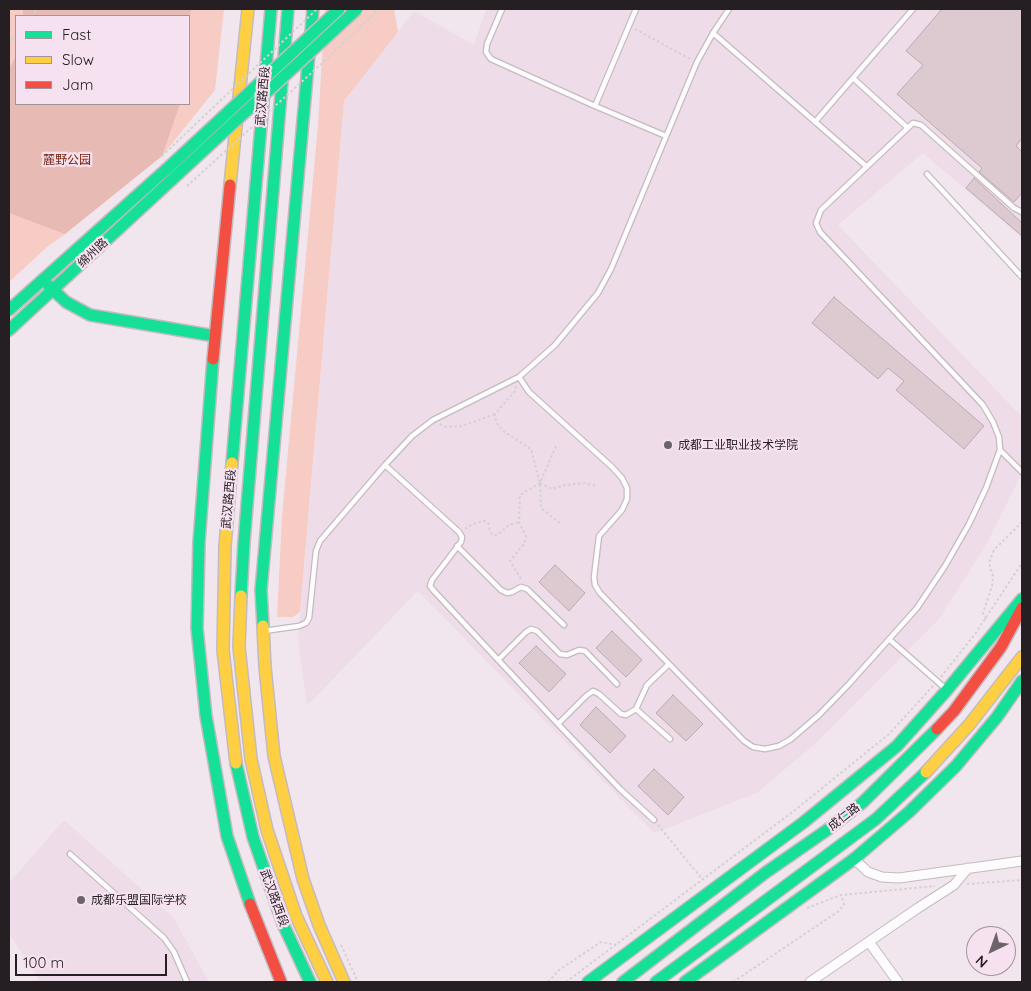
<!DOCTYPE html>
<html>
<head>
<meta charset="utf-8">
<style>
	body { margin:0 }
	#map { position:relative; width:1031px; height:991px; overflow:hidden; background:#f1e6ed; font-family:Quicksand,sans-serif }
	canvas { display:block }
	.frame { position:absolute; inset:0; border:10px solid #251e23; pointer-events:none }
	.legend { position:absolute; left:15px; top:15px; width:175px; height:90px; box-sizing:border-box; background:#f5e1ef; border:1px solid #a2939d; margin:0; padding:6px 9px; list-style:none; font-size:15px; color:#251e23 }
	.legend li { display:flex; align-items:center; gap:10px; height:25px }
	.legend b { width:25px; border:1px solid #a2939d }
	.north { position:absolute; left:966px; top:926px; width:50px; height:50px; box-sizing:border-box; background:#f5e1ef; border:1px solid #a2939d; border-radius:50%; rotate:222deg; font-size:14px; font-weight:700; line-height:20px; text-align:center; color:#251e23 }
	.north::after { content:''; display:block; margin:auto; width:18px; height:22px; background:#6c646a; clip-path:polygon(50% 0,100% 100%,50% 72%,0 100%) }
	.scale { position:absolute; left:15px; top:954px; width:152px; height:22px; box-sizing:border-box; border:2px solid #251e23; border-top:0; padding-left:6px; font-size:15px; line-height:18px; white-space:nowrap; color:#251e23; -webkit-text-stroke:4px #f5e1ef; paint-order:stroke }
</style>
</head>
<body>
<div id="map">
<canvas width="1031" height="991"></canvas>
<div class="frame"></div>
<ul class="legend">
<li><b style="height:6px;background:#16e098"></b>Fast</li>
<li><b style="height:6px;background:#ffcf43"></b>Slow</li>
<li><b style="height:6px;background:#f24e42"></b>Jam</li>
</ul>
<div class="north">N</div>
<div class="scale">100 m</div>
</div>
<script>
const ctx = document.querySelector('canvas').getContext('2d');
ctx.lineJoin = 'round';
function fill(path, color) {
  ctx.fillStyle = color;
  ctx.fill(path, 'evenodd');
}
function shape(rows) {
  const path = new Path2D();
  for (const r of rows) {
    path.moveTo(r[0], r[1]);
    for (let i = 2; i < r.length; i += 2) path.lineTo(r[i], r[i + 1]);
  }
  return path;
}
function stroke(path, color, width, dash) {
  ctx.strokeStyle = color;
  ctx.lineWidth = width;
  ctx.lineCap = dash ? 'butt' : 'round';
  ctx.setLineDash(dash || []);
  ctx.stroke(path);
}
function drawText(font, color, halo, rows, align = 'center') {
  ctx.font = font + ' Quicksand,"Noto Sans SC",sans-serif';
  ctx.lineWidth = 4.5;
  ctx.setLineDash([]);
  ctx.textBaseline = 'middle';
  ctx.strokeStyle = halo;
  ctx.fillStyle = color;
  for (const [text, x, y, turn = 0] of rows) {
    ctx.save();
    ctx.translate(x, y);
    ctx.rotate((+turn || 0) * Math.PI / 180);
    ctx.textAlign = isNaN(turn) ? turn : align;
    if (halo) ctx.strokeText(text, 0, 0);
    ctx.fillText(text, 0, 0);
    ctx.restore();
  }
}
fill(shape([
	[486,9,1022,9,1022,238,923,153,838,225,1022,417,1022,473,986,545,939,619,817,742,757,793,654,833,418,591,307,706,298,639,344,101,414,11,474,45],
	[64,820,173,917,209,982,40,982,9,933,9,883]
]), '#efdce9');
fill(shape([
	[9,9,224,9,215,90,162,156,65,234,47,247,9,282],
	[16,16,189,16,189,104,16,104],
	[325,9,394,9,398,32,344,101,300,612,293,617,277,617,282,517,318,125]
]), '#f6ccc5');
fill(shape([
	[23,9,191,9,189,25,189,58,189,16,23,16],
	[16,56,16,104,180,104,162,156,65,234,9,213,9,69]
]), '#e7bbb4');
const building = shape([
	[942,9,1022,9,1022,138,1016,146,1022,152,1022,193,1014,202,979,172,982,168,897,94,923,65,906,51,942,9],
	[974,178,1022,223,1022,236,966,188,974,178],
	[834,297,984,426,964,449,896,390,904,381,888,368,878,379,812,323,834,297],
	[555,565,585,593,569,611,539,582,555,565],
	[612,631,642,660,626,677,596,648,612,631],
	[536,646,566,674,549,692,519,663,536,646],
	[673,695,703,724,686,741,656,713,673,695],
	[596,707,626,736,610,753,580,725,596,707],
	[654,769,684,797,668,815,638,786,654,769]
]);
fill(building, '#ddcad0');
stroke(building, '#b7adb2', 1);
const lane = shape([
	[502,9,487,44,486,52,491,59,595,106,666,136],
	[713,33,866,166],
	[595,106,636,9],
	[815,122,853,78],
	[908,128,853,78,913,9],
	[927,174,1022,277],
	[519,377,529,392,612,467,622,478,627,488,627,499,622,510,599,536,594,577,595,585,600,593,744,741,753,747,765,749,779,746,791,739,819,715,849,684,917,608,945,566,969,524,986,488,1000,450,999,437,993,422,983,405,820,232,816,223,821,210,913,123,921,125,1014,208,1022,212],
	[1000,450,1022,472],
	[385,465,459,532,462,537,461,542,432,580,430,586,434,591,558,724,620,789,654,820],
	[457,546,501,590,507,593,512,592,521,587,527,589,564,625],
	[264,631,299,626,306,623,309,618,316,551,320,541,385,465,412,436,433,420,519,377,555,345,598,293,611,269,697,62,713,33,729,9],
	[890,640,946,689],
	[498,660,526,632,531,629,537,631,560,654,567,655,579,650,585,651,617,684],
	[636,709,647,685,669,664],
	[558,724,586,696,593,691,599,694,621,714,626,715,636,709,670,739],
	[70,854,164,938,174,952,187,982]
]);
const street = shape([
	[854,859,868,872,882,877,899,878,1022,861],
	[869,942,898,982],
	[810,982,918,908,954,885,968,868]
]);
const fast = shape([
	[48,285,66,302,90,315,215,336],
	[9,310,170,166],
	[9,330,178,174],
	[213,359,199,542,197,628,206,716,227,836,250,904],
	[232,463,271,9],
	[241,596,244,542,288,9],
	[263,626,261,590,313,9],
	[236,763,253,837,283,924,310,982],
	[588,982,804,822,897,746,947,690,1022,599],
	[623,982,765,873,827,830,862,803,937,729],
	[656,982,876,819,926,772],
	[685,982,854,859,909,812,956,766,997,717,1022,681]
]);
const slow = shape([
	[230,185,248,9],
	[232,463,225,546,223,650,236,763],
	[241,596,239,647,251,759,267,830,296,916,327,982],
	[263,626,265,667,274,756,303,879,319,925,344,982],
	[926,772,969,725,1022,657]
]);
const jam = shape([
	[213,359,230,185],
	[937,729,954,711,1001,647,1022,608],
	[250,904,281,982]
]);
stroke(lane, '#c3bbc0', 7);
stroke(street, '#c3bbc0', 11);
stroke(fast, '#c3bbc0', 14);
stroke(slow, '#c3bbc0', 14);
stroke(jam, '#c3bbc0', 14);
stroke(shape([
	[31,16,37,9],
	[635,29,690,59],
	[9,43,16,35],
	[516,386,515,391,495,414,496,422,503,431,531,449,540,483,541,508,561,524],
	[440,424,446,427,462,426,495,414],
	[540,483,552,489,565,485,585,483,596,486],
	[465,529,473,524,484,521,488,523,490,531,493,535,497,535,509,525,519,522],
	[521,579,510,561,524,544,526,536,519,522,520,495,540,483,557,444],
	[986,619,983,613,992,586,993,576,989,563,994,550,1022,522],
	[941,677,975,634,1022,563],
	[658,825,702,879],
	[967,884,1022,880],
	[807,908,841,895,935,886],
	[341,945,358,982],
	[548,982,559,970,601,942,616,945],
	[566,982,795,810,889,734,933,686],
	[733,982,839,911,844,904,841,895]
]), '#d3d1d3', 2, [2.5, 2.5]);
stroke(lane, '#fdfbfc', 4.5);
stroke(street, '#fdfbfc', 9);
stroke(fast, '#16e098', 11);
stroke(slow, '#ffcf43', 11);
stroke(jam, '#f24e42', 11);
const fastBridge = shape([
	[170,166,339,9],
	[178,174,357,9]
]);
stroke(fastBridge, '#c3bbc0', 14, []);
stroke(shape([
	[162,156,317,9],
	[187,186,318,67,379,9]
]), '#d3d1d3', 2, [2.5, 2.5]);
stroke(fastBridge, '#16e098', 11);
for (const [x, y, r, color] of [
	[668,445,5,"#6c646a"],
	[81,900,5,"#6c646a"]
]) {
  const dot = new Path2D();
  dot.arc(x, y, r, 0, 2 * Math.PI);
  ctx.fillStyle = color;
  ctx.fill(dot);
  stroke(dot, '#f5e1ef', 2);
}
drawText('12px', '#251e23', '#f5e1ef', [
	["武汉路西段",263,96,-85],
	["绵州路",93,253,-43],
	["武汉路西段",229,499,-85],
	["成仁路",844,817,-38],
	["武汉路西段",274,898,70]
]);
drawText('12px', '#75220b', '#f5e1ef', [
	["麓野公园",67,160]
]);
drawText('12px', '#251e23', '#f5e1ef', [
	["成都工业职业技术学院",678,445],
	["成都乐盟国际学校",91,900]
], 'left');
</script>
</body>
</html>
